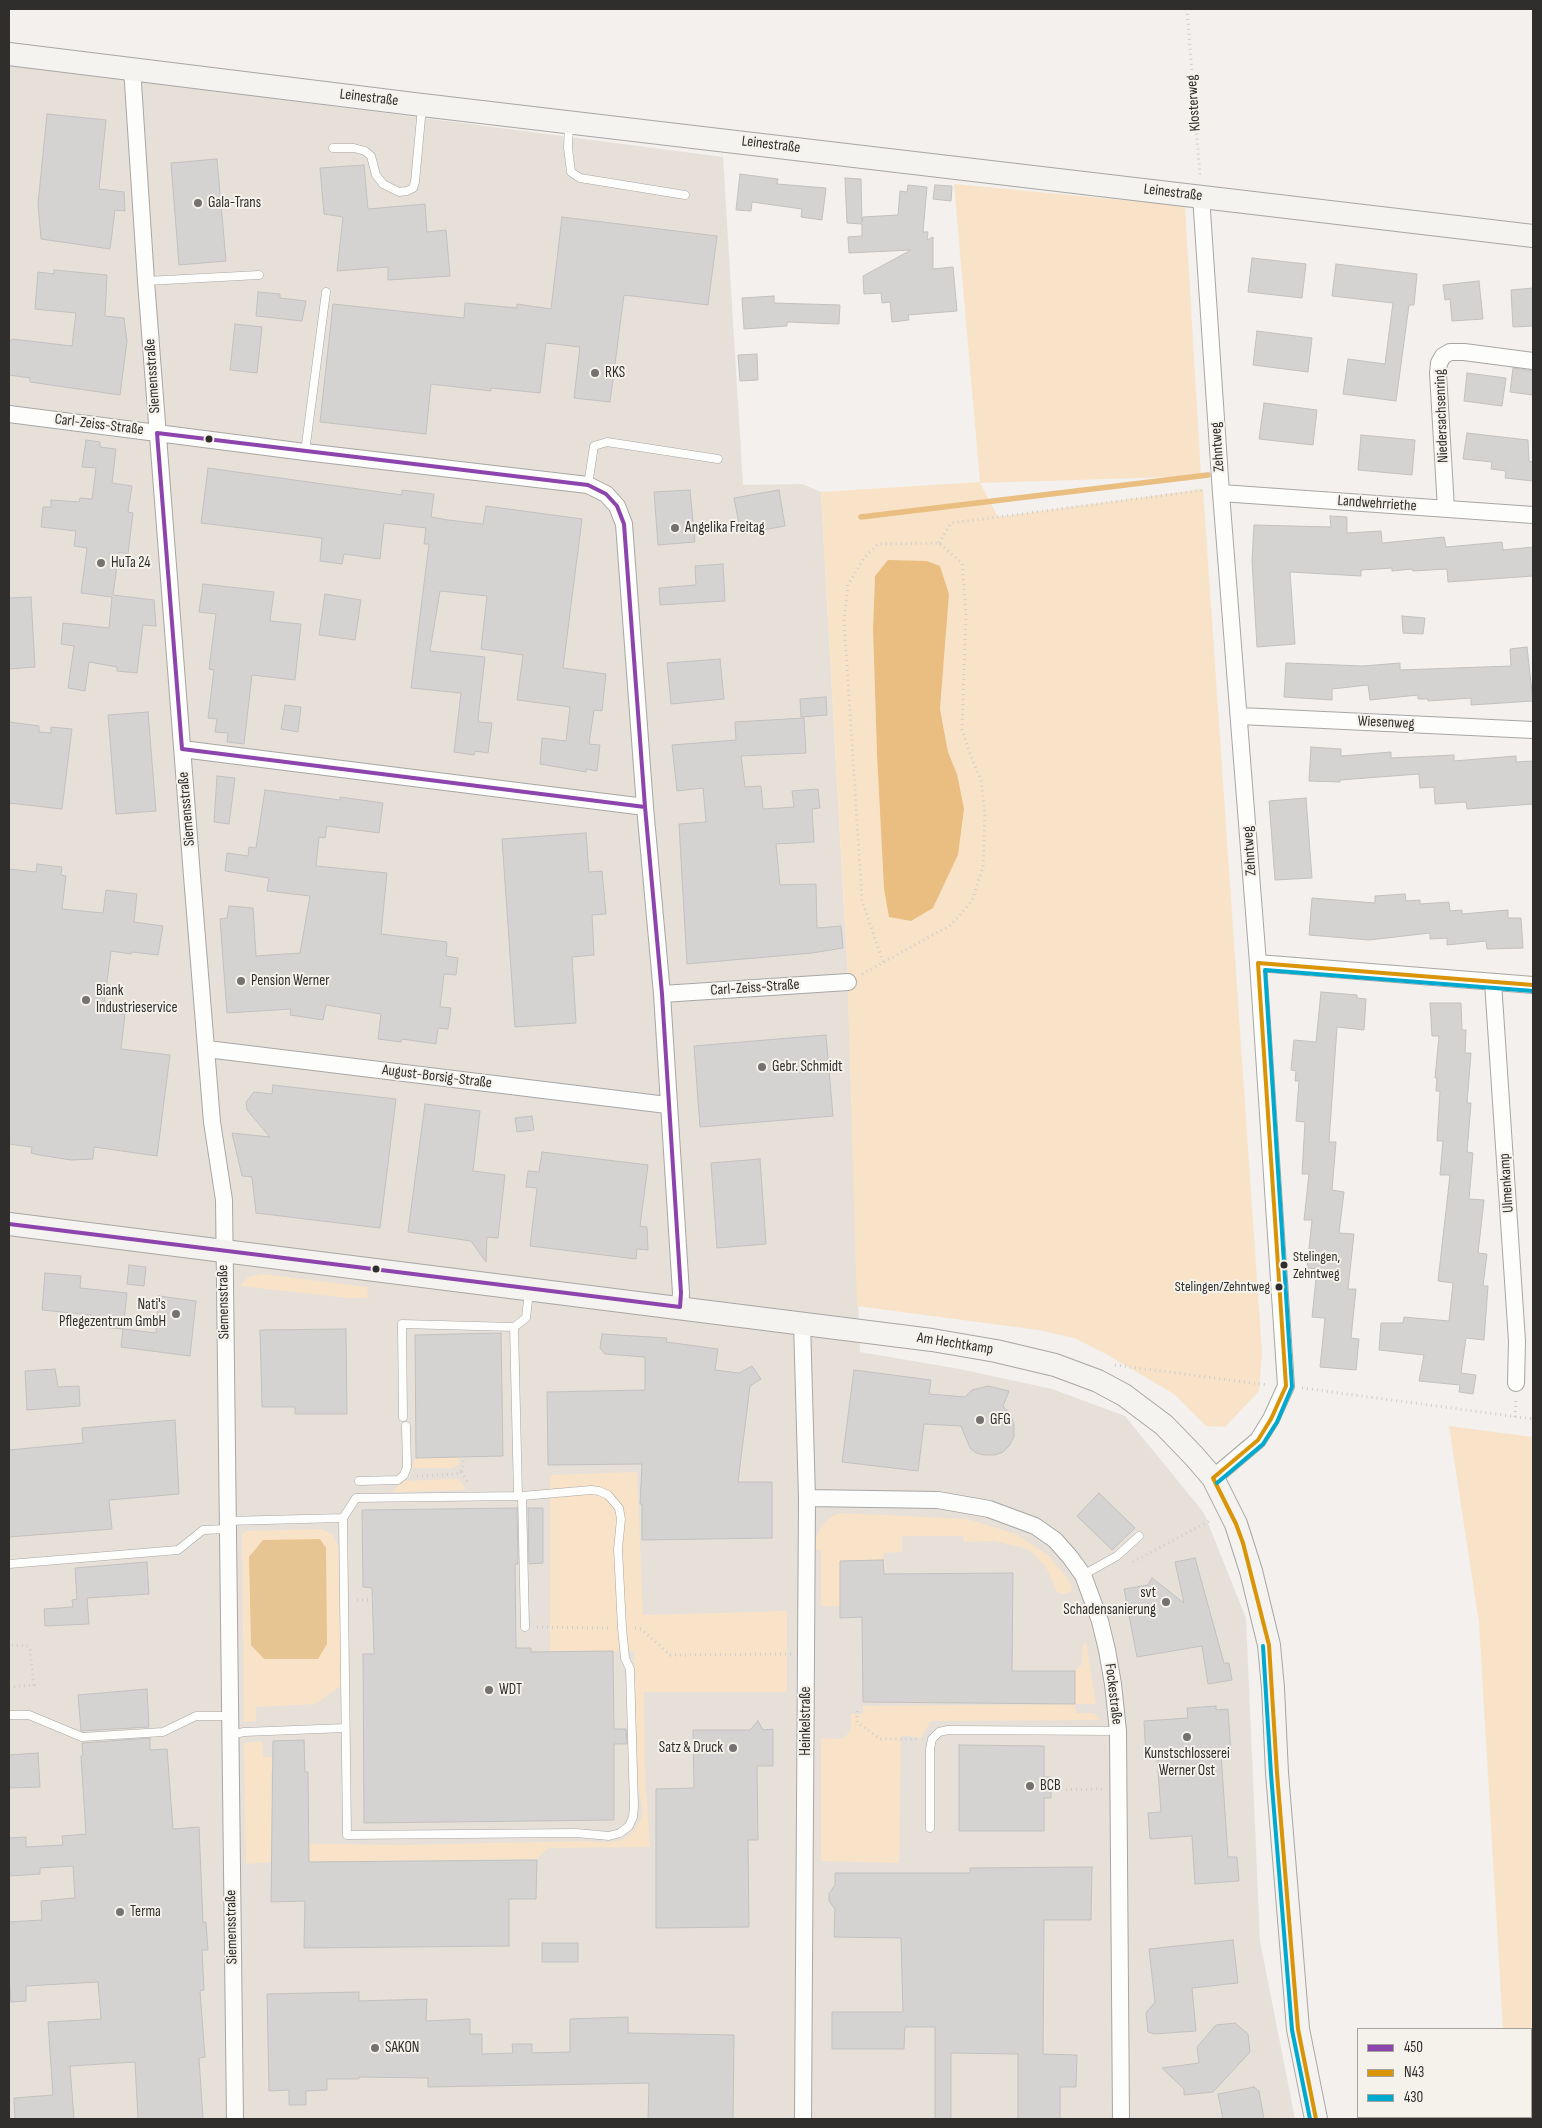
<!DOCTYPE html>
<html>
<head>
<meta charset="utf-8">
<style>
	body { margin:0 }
	#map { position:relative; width:1542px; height:2128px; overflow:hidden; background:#f3f0ed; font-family:"Sofia Sans Condensed",sans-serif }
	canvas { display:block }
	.frame { position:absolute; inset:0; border:10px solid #2f2e2c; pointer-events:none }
	.legend { position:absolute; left:1357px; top:2028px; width:175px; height:90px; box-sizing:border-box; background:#f5f1eb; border:1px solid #a6a39f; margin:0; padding:6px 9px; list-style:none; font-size:15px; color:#2f2e2c }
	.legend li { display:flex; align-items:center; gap:10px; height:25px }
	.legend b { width:25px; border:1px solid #a6a39f }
</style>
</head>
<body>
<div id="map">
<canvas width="1542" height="2128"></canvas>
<div class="frame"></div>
<ul class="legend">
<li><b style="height:6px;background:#8e44ad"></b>450</li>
<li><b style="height:6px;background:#d99407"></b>N43</li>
<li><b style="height:6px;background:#00a9ce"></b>430</li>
</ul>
</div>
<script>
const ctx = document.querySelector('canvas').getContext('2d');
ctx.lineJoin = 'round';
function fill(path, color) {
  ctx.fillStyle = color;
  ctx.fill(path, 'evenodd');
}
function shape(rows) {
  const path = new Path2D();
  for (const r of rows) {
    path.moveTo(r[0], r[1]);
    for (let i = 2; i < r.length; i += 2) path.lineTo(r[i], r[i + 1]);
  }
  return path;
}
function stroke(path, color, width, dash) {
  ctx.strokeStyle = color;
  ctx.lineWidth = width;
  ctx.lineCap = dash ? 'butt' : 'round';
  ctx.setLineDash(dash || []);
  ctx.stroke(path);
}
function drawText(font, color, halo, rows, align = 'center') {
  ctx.font = font + ' "Sofia Sans Condensed",sans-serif';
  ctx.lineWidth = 4;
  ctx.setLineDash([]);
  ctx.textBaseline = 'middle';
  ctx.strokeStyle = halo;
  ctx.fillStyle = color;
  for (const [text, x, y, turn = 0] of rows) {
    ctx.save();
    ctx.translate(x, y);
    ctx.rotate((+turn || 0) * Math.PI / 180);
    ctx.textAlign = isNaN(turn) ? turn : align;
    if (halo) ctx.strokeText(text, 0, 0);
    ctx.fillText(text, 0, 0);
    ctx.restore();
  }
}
fill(shape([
	[9,64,723,157,743,485,802,484,821,492,847,962,860,1352,960,1369,1052,1389,1125,1416,1204,1513,1246,1618,1260,1941,1295,2119,9,2119]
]), '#e6e0d9');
fill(shape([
	[954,184,1185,206,1201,476,980,483,998,517,1203,489,1262,1353,1259,1391,1225,1427,1206,1426,1174,1394,1106,1354,1074,1338,1038,1330,857,1306,847,962,821,492,980,482],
	[940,566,949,594,940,709,948,752,957,774,958,855,933,908,911,921,890,917,884,889,877,755,873,629,875,576],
	[262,1274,368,1287,367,1298,347,1298,240,1286,248,1277],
	[1449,1426,1533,1437,1533,2060,1531,2061,1531,2029,1503,2029,1479,1623],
	[459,1457,459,1464,453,1468,411,1468,416,1458],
	[637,1472,643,1615,787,1611,787,1692,644,1692,645,1778,650,1847,548,1848,537,1859,271,1862,246,1864,244,1743,262,1741,263,1757,287,1757,287,1772,271,1772,272,1843,399,1845,591,1841,607,1843,622,1840,633,1832,641,1819,643,1810,638,1785,634,1651,550,1652,550,1475],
	[458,1479,465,1487,465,1490,392,1492,403,1481],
	[841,1513,967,1519,1016,1534,1048,1555,1067,1578,1072,1587,1071,1592,1061,1594,1057,1592,1046,1567,1032,1552,1024,1548,994,1541,964,1542,963,1536,902,1536,902,1552,884,1553,883,1560,840,1561,840,1606,821,1606,821,1550,814,1550,814,1543,821,1526,832,1516],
	[322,1529,332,1534,338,1546,342,1685,316,1704,256,1707,256,1721,244,1722,242,1534,246,1531],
	[1086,1642,1096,1704,1075,1704,1076,1713,1094,1713,1100,1720,931,1721,921,1738,901,1735,899,1863,821,1861,821,1738,840,1739,847,1735,851,1727,851,1714,863,1714,863,1706,1075,1704,1075,1671,1082,1664,1082,1649,1084,1643]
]), '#f8e3c8');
fill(shape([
	[320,1539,326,1548,327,1644,318,1659,264,1659,251,1645,249,1557,263,1540]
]), '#e7c593');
fill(shape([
	[888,560,927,561,940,566,949,594,940,709,948,752,957,774,964,809,958,855,933,908,911,921,889,917,884,889,877,755,873,629,875,576]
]), '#e9be80');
stroke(shape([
	[861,517,1208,475]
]), '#e9be80', 5.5);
const building = shape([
	[47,114,106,120,99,189,124,192,125,211,115,210,110,249,41,239,38,204,47,114],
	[217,159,226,261,179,265,171,163,217,159],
	[364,165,368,209,425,204,427,232,446,230,450,276,388,280,388,267,337,271,343,217,324,214,320,168,364,165],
	[740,174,778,179,777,184,826,188,822,220,801,217,802,209,752,202,751,211,736,210,740,174],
	[845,178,861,179,862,222,863,217,898,215,900,191,907,192,908,185,927,187,923,232,928,232,927,240,933,237,933,269,953,267,957,311,908,315,909,320,892,322,890,302,882,303,881,293,864,294,863,276,911,250,849,253,848,237,862,236,862,224,847,223,845,178],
	[935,185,952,186,951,201,933,199,935,185],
	[562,217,717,236,708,305,624,295,610,402,574,398,580,347,546,343,540,393,491,388,491,391,431,384,426,434,320,422,333,304,464,318,465,303,517,308,517,304,551,309,562,217],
	[1252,258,1306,264,1302,298,1248,292,1252,258],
	[1336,264,1417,274,1414,305,1409,305,1396,401,1343,394,1348,359,1385,364,1393,303,1332,296,1336,264],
	[54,270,107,275,105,316,124,318,127,341,120,395,30,382,30,378,9,375,9,341,11,341,12,339,72,346,76,313,35,309,38,272,54,274,54,270],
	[1479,281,1483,319,1452,321,1450,299,1445,300,1443,285,1479,281],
	[1533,288,1533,326,1513,327,1511,290,1533,288],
	[258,292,280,294,280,298,306,301,302,321,256,316,258,292],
	[774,296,774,303,840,305,839,324,787,322,787,326,744,329,742,298,774,296],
	[235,324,262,327,257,373,230,370,235,324],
	[1257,331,1312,338,1308,372,1253,365,1257,331],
	[757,354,758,380,740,381,738,355,757,354],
	[1513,368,1533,371,1533,395,1510,392,1513,368],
	[1467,373,1506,378,1502,406,1464,401,1467,373],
	[1264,403,1317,410,1313,445,1259,439,1264,403],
	[1467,433,1528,440,1529,461,1533,462,1533,481,1505,478,1506,471,1491,469,1492,462,1463,459,1467,433],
	[1361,435,1415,440,1412,475,1358,470,1361,435],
	[86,440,100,442,100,447,116,449,112,483,132,486,128,512,133,513,128,554,119,552,113,595,154,600,156,626,143,625,137,673,117,671,117,667,89,662,85,691,68,688,74,646,61,644,63,623,109,628,112,597,81,593,87,548,74,546,76,531,41,527,43,507,51,507,51,500,79,502,80,498,92,499,96,468,82,467,86,440],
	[208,468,402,495,402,490,434,494,431,517,448,520,483,524,486,506,582,519,563,668,606,674,602,711,594,710,589,744,600,745,597,771,586,769,586,772,540,764,542,738,566,741,570,707,517,700,523,655,481,649,487,596,440,591,430,651,485,657,478,719,479,722,492,723,488,753,475,751,474,755,454,752,461,693,411,688,429,544,424,544,426,528,384,523,380,559,344,554,342,564,320,561,322,538,201,523,208,468],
	[690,490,695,542,658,545,654,492,690,490],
	[779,490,785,526,741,534,734,498,779,490],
	[1330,516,1347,517,1347,533,1381,531,1382,543,1444,537,1446,547,1502,542,1503,550,1533,547,1533,576,1448,582,1447,569,1413,571,1412,569,1392,571,1392,568,1361,570,1361,576,1290,572,1295,644,1257,647,1252,561,1254,525,1331,527,1330,516],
	[723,564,725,601,660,605,659,588,696,585,695,566,723,564],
	[203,584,274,592,270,621,301,624,295,680,252,675,244,744,227,742,228,733,215,732,217,719,208,718,214,670,209,669,216,614,199,612,203,584],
	[325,594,361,600,355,640,319,635,325,594],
	[31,597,35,667,9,669,9,598,31,597],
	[1402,616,1425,618,1423,634,1403,633,1402,616],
	[1527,647,1533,701,1471,705,1471,698,1428,701,1428,699,1418,699,1418,695,1370,700,1368,685,1332,689,1332,700,1284,697,1286,663,1363,666,1400,663,1400,670,1511,666,1510,649,1527,647],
	[720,659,724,699,671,704,667,663,720,659],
	[826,697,827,715,801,717,800,699,826,697],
	[285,705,301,707,298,732,281,729,285,705],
	[148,712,156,811,116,814,108,715,148,712],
	[804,718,806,753,741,756,745,787,761,786,763,809,794,807,792,791,818,789,820,808,812,809,814,842,776,844,780,885,816,884,817,928,841,926,843,948,812,953,687,964,679,824,706,822,703,788,677,791,672,745,736,740,735,722,804,718],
	[9,722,39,726,39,732,51,733,51,727,72,729,62,809,9,803,9,722],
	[1311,747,1341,749,1341,756,1391,752,1391,758,1454,755,1454,761,1516,756,1516,762,1533,761,1533,804,1467,809,1466,802,1435,804,1434,787,1420,788,1419,774,1340,780,1340,782,1309,781,1311,747],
	[217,776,235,778,229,824,214,822,217,776],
	[265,790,340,800,340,797,383,803,379,833,327,826,325,838,319,837,316,866,387,873,381,934,447,942,446,956,458,958,456,975,444,974,440,1007,451,1008,448,1029,438,1028,436,1044,402,1039,401,1042,378,1039,381,1014,326,1005,323,1020,290,1015,291,1009,227,1013,220,919,227,918,229,906,253,908,256,956,300,953,310,896,267,891,269,878,225,871,227,853,248,856,249,847,256,848,265,790],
	[1306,798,1312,878,1275,880,1269,801,1306,798],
	[586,833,589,872,602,871,606,914,592,915,594,955,572,957,576,1023,515,1027,502,839,586,833],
	[37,864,62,867,61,875,66,876,62,909,103,913,106,890,137,894,134,922,163,926,158,955,132,952,131,954,111,951,103,1012,125,1014,121,1049,170,1055,157,1156,94,1147,93,1159,71,1160,39,1155,31,1153,32,1147,9,1144,9,869,36,872,37,864],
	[1405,894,1406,901,1420,900,1420,904,1449,902,1450,911,1462,910,1462,914,1508,910,1508,918,1521,918,1523,948,1487,949,1486,941,1447,945,1447,938,1430,939,1430,933,1369,940,1309,935,1312,898,1375,903,1375,896,1405,894],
	[1321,992,1357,995,1357,998,1366,999,1364,1030,1337,1027,1329,1142,1336,1142,1332,1190,1344,1192,1339,1233,1354,1234,1348,1289,1356,1289,1351,1338,1359,1339,1356,1370,1320,1367,1325,1318,1312,1317,1317,1269,1307,1268,1312,1220,1304,1220,1309,1174,1302,1174,1305,1122,1296,1121,1299,1081,1295,1081,1296,1071,1291,1070,1294,1040,1316,1042,1321,992],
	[1430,1003,1461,1003,1462,1030,1466,1030,1465,1053,1471,1053,1467,1103,1471,1103,1467,1152,1473,1153,1469,1199,1484,1200,1478,1253,1487,1254,1483,1286,1488,1286,1484,1340,1466,1338,1461,1373,1476,1375,1473,1394,1459,1392,1460,1385,1419,1381,1424,1355,1379,1350,1381,1323,1403,1323,1404,1317,1449,1321,1453,1283,1438,1281,1450,1175,1440,1175,1443,1141,1437,1141,1440,1091,1436,1091,1437,1078,1435,1078,1439,1036,1432,1036,1430,1003],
	[826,1035,833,1116,700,1127,694,1046,826,1035],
	[273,1085,396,1099,380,1228,256,1213,252,1177,242,1176,232,1133,270,1137,247,1110,246,1102,254,1092,272,1094,273,1085],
	[425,1104,480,1111,473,1171,505,1175,498,1238,487,1237,486,1262,471,1241,408,1232,425,1104],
	[532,1116,534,1130,517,1132,515,1118,532,1116],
	[542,1152,648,1165,640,1226,647,1227,648,1250,637,1249,636,1259,530,1246,537,1188,526,1187,528,1171,539,1172,542,1152],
	[760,1159,766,1244,717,1248,711,1163,760,1159],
	[129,1265,146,1267,144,1286,127,1284,129,1265],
	[45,1273,81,1276,80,1288,127,1293,123,1329,90,1326,91,1315,42,1310,45,1273],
	[159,1296,196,1301,190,1356,121,1347,123,1329,156,1333,159,1296],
	[346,1329,347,1414,295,1414,295,1407,262,1407,260,1330,346,1329],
	[501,1333,503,1456,416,1458,415,1335,501,1333],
	[602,1334,667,1338,666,1342,718,1349,715,1370,739,1373,752,1366,761,1379,750,1386,738,1482,772,1482,772,1538,642,1540,642,1504,640,1504,642,1464,548,1465,547,1392,645,1390,645,1357,605,1354,600,1348,602,1334],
	[55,1369,58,1387,79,1386,80,1406,27,1410,25,1371,55,1369],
	[854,1370,931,1380,929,1394,965,1397,972,1390,988,1386,1009,1391,1003,1406,1011,1415,1014,1425,1014,1437,1009,1446,1003,1452,995,1455,984,1455,976,1453,970,1448,961,1426,924,1424,918,1471,842,1462,854,1370],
	[175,1420,179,1494,109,1500,112,1529,9,1537,9,1450,83,1443,82,1428,175,1420],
	[1099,1493,1135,1528,1112,1550,1077,1516,1099,1493],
	[517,1508,518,1564,515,1564,516,1648,531,1648,531,1652,613,1651,614,1729,626,1729,627,1744,614,1744,614,1820,364,1823,363,1654,374,1654,372,1588,363,1587,362,1510,517,1508],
	[528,1508,543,1508,543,1563,529,1564,528,1508],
	[1195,1558,1224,1663,1229,1663,1232,1680,1208,1684,1202,1646,1137,1657,1124,1589,1148,1585,1152,1578,1184,1603,1175,1562,1195,1558],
	[883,1560,884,1574,1013,1573,1012,1671,1075,1671,1075,1704,863,1702,862,1617,840,1618,840,1561,883,1560],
	[147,1562,149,1594,87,1598,89,1624,45,1626,44,1609,73,1607,72,1600,77,1599,75,1568,147,1562],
	[147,1689,149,1727,81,1731,78,1695,147,1689],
	[1216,1706,1216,1710,1228,1709,1231,1753,1221,1753,1228,1857,1237,1857,1239,1881,1195,1884,1192,1836,1150,1839,1148,1813,1161,1812,1157,1758,1146,1758,1144,1721,1188,1718,1187,1708,1216,1706],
	[758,1721,763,1730,773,1729,773,1766,757,1766,758,1840,748,1840,749,1927,656,1928,656,1789,694,1788,693,1730,750,1730,758,1721],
	[150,1738,150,1750,167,1749,173,1829,199,1827,203,1922,206,1922,208,1950,202,1950,204,1990,200,1991,205,2057,199,2058,203,2119,138,2119,135,2062,70,2066,74,2119,15,2119,14,2098,53,2095,48,2022,101,2019,98,1982,26,1986,26,2001,11,2002,9,1977,9,1922,42,1920,41,1901,75,1898,73,1866,40,1868,40,1874,9,1876,9,1838,26,1837,26,1847,63,1845,62,1836,86,1834,81,1756,83,1755,82,1743,150,1738],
	[304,1740,305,1772,308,1772,309,1862,537,1860,536,1899,509,1899,509,1946,304,1948,305,1901,271,1902,273,1741,304,1740],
	[959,1745,1044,1746,1044,1777,1051,1777,1051,1798,1044,1798,1044,1831,959,1831,959,1745],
	[38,1753,40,1787,9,1788,9,1755,38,1753],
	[1092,1867,1091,1920,1044,1920,1043,2054,1077,2055,1076,2087,1060,2087,1060,2119,1018,2119,1018,2054,951,2053,951,2119,935,2119,935,2027,905,2027,904,2049,832,2049,832,2012,903,2012,901,1938,834,1937,835,1909,829,1901,829,1894,835,1885,835,1873,970,1873,970,1868,1092,1867],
	[1233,1940,1238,1983,1192,1988,1196,2031,1154,2034,1148,2032,1146,2013,1155,2002,1149,1949,1233,1940],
	[542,1943,578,1943,578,1962,542,1962,542,1943],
	[359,1992,359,2001,427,1999,426,2021,470,2019,470,2034,482,2034,482,2054,513,2053,512,2044,532,2044,532,2053,570,2052,570,2019,628,2017,628,2033,734,2035,733,2119,648,2119,649,2083,428,2087,428,2078,359,2077,359,2079,327,2079,327,2090,306,2091,306,2105,289,2105,289,2090,269,2091,267,1994,359,1992],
	[1235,2023,1248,2034,1250,2052,1213,2092,1184,2095,1184,2089,1162,2068,1199,2063,1197,2047,1216,2025,1235,2023],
	[1254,2087,1259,2091,1264,2119,1223,2119,1218,2094,1254,2087]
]);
fill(building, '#d5d3d1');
stroke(building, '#c3c1bf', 1);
const lane = shape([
	[569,124,568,148,571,172,580,178,685,195],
	[333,148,354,148,365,151,371,156,376,175,383,184,399,192,407,191,413,188,415,182,422,107],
	[146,281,259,275],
	[305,452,326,292],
	[588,485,594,446,607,442,718,459],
	[514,1327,518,1495],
	[403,1417,402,1324,514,1327,526,1318,529,1291],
	[359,1481,398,1480,404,1475,407,1467,406,1426],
	[522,1496,525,1627],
	[227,1521,343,1518,356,1498,522,1496,591,1490,599,1491,608,1495,619,1508,621,1519,618,1549,622,1628,625,1658,630,1669,634,1806,633,1817,629,1826,620,1833,609,1836,576,1833,347,1835,343,1518],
	[9,1564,178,1550,203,1530,227,1529],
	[1083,1575,1117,1556,1139,1536],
	[9,1715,29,1715,82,1737,163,1732,196,1716,229,1716],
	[230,1735,244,1732,345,1728],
	[930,1828,930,1749,932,1739,939,1732,948,1730,1118,1731]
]);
const street = shape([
	[132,68,146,281,192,876,212,1122,224,1200,235,2119],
	[1201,196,1221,493,1258,963,1286,1386,1271,1419,1258,1440,1213,1478],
	[9,414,305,452,588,485,606,494,617,506,624,524,645,807,662,994,681,1293,680,1307],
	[1221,493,1533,515],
	[1446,509,1438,373,1439,363,1443,356,1450,352,1464,352,1533,361],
	[1240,716,1533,730],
	[182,749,645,807],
	[1258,963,1533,985],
	[1493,982,1517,1341,1516,1383],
	[662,994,848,982],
	[207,1049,667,1105],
	[802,1322,807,1498,803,2119],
	[807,1498,938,1500,989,1509,1035,1526,1055,1540,1070,1557,1083,1575,1100,1621,1107,1650,1113,1684,1118,1731,1121,2119]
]);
const secondary = shape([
	[9,54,422,105,1533,236],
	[9,1224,932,1340,996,1351,1055,1365,1098,1381,1124,1395,1164,1425,1194,1456,1213,1478,1236,1524,1251,1571,1269,1645,1273,1688,1277,1773,1298,2029,1316,2119]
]);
stroke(lane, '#a8a6a4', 9);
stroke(street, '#a8a6a4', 18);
stroke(secondary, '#a8a6a4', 24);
stroke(shape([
	[1187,9,1200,176],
	[939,543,951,523,1205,490],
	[862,974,951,925,972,901,983,867,985,814,981,780,970,754,962,729,966,615,962,563,939,543,878,544,864,558,848,585,844,619,862,900,883,962],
	[1115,1365,1268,1385],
	[1302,1388,1533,1419],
	[1515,1417,1516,1398],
	[461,1472,469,1484],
	[417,1476,456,1474,461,1472,463,1467,463,1457],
	[1133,1562,1211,1520],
	[357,1600,373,1600],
	[537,1627,611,1628],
	[635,1628,641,1629,670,1655,791,1654],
	[9,1687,34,1685,30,1650,28,1646,12,1645],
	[857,1711,857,1722,880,1739,920,1739],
	[1051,1790,1102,1789]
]), '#cececd', 3, [1, 4]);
stroke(lane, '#fdfdfc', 8);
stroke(street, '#fdfdfc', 16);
stroke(secondary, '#f5f3f0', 22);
stroke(shape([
	[157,433,588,485,606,494,617,506,624,524,645,807,182,749,157,433],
	[9,1224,680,1307,681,1293,662,994,645,807]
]), '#8e44ad', 4);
stroke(shape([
	[1316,2119,1298,2029,1277,1773,1269,1645,1243,1543,1236,1524,1213,1478,1258,1440,1271,1419,1286,1386,1258,963,1533,985]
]), '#d99407', 4);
stroke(shape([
	[1217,1483,1263,1444,1277,1422,1292,1387,1265,970,1533,991],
	[1263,1646,1271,1774,1292,2030,1310,2119]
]), '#00a9ce', 4);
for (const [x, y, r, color] of [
	[198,203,5,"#747270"],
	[595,373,5,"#747270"],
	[209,439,4.5,"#2f2e2c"],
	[675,528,5,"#747270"],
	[101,563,5,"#747270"],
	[241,981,5,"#747270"],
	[86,1000,5,"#747270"],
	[762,1067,5,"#747270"],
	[1284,1265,4.5,"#2f2e2c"],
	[376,1269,4.5,"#2f2e2c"],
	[1279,1287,4.5,"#2f2e2c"],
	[176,1314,5,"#747270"],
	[980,1420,5,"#747270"],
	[1166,1602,5,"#747270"],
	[489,1690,5,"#747270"],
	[1187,1737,5,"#747270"],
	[733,1748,5,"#747270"],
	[1030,1786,5,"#747270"],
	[120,1912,5,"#747270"],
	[375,2048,5,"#747270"]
]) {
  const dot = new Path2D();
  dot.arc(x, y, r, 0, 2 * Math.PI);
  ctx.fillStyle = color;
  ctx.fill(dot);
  stroke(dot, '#f5f1eb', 2);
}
drawText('14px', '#2f2e2c', '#f5f1eb', [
	["Stelingen,",1293,1257],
	["Zehntweg",1293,1274],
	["Stelingen/Zehntweg",1270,1287,"right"]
], 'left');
drawText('15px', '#2f2e2c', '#f5f1eb', [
	["Leinestraße",369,98,7],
	["Klosterweg",1194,103,-94],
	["Leinestraße",771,145,7],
	["Leinestraße",1173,193,7],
	["Siemensstraße",153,376,-94],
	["Niedersachsenring",1442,416,-92],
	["Carl-Zeiss-Straße",99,425,7],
	["Zehntweg",1218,447,-94],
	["Landwehrriethe",1377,504,4],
	["Wiesenweg",1386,723,3],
	["Siemensstraße",187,809,-95],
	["Zehntweg",1250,851,-94],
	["Carl-Zeiss-Straße",755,988,-4],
	["August-Borsig-Straße",437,1077,7],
	["Ulmenkamp",1507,1183,-94],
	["Siemensstraße",224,1302,-91],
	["Am Hechtkamp",955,1344,9],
	["Fockestraße",1113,1694,83],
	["Heinkelstraße",806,1721,-90],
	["Siemensstraße",232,1927,-91]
]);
drawText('15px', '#2f2e2c', '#f5f1eb', [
	["Gala-Trans",208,203],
	["RKS",605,373],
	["Angelika Freitag",685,528],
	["HuTa 24",111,563],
	["Pension Werner",251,981],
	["Biank",96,991],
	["Industrieservice",96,1008],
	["Gebr. Schmidt",772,1067],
	["Nati's",166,1305,"right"],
	["Pflegezentrum GmbH",166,1322,"right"],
	["GFG",990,1420],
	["svt",1156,1593,"right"],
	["Schadensanierung",1156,1610,"right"],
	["WDT",499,1690],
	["Satz & Druck",723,1748,"right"],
	["Kunstschlosserei",1187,1754,"center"],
	["Werner Ost",1187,1771,"center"],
	["BCB",1040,1786],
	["Terma",130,1912],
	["SAKON",385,2048]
], 'left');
</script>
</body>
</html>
